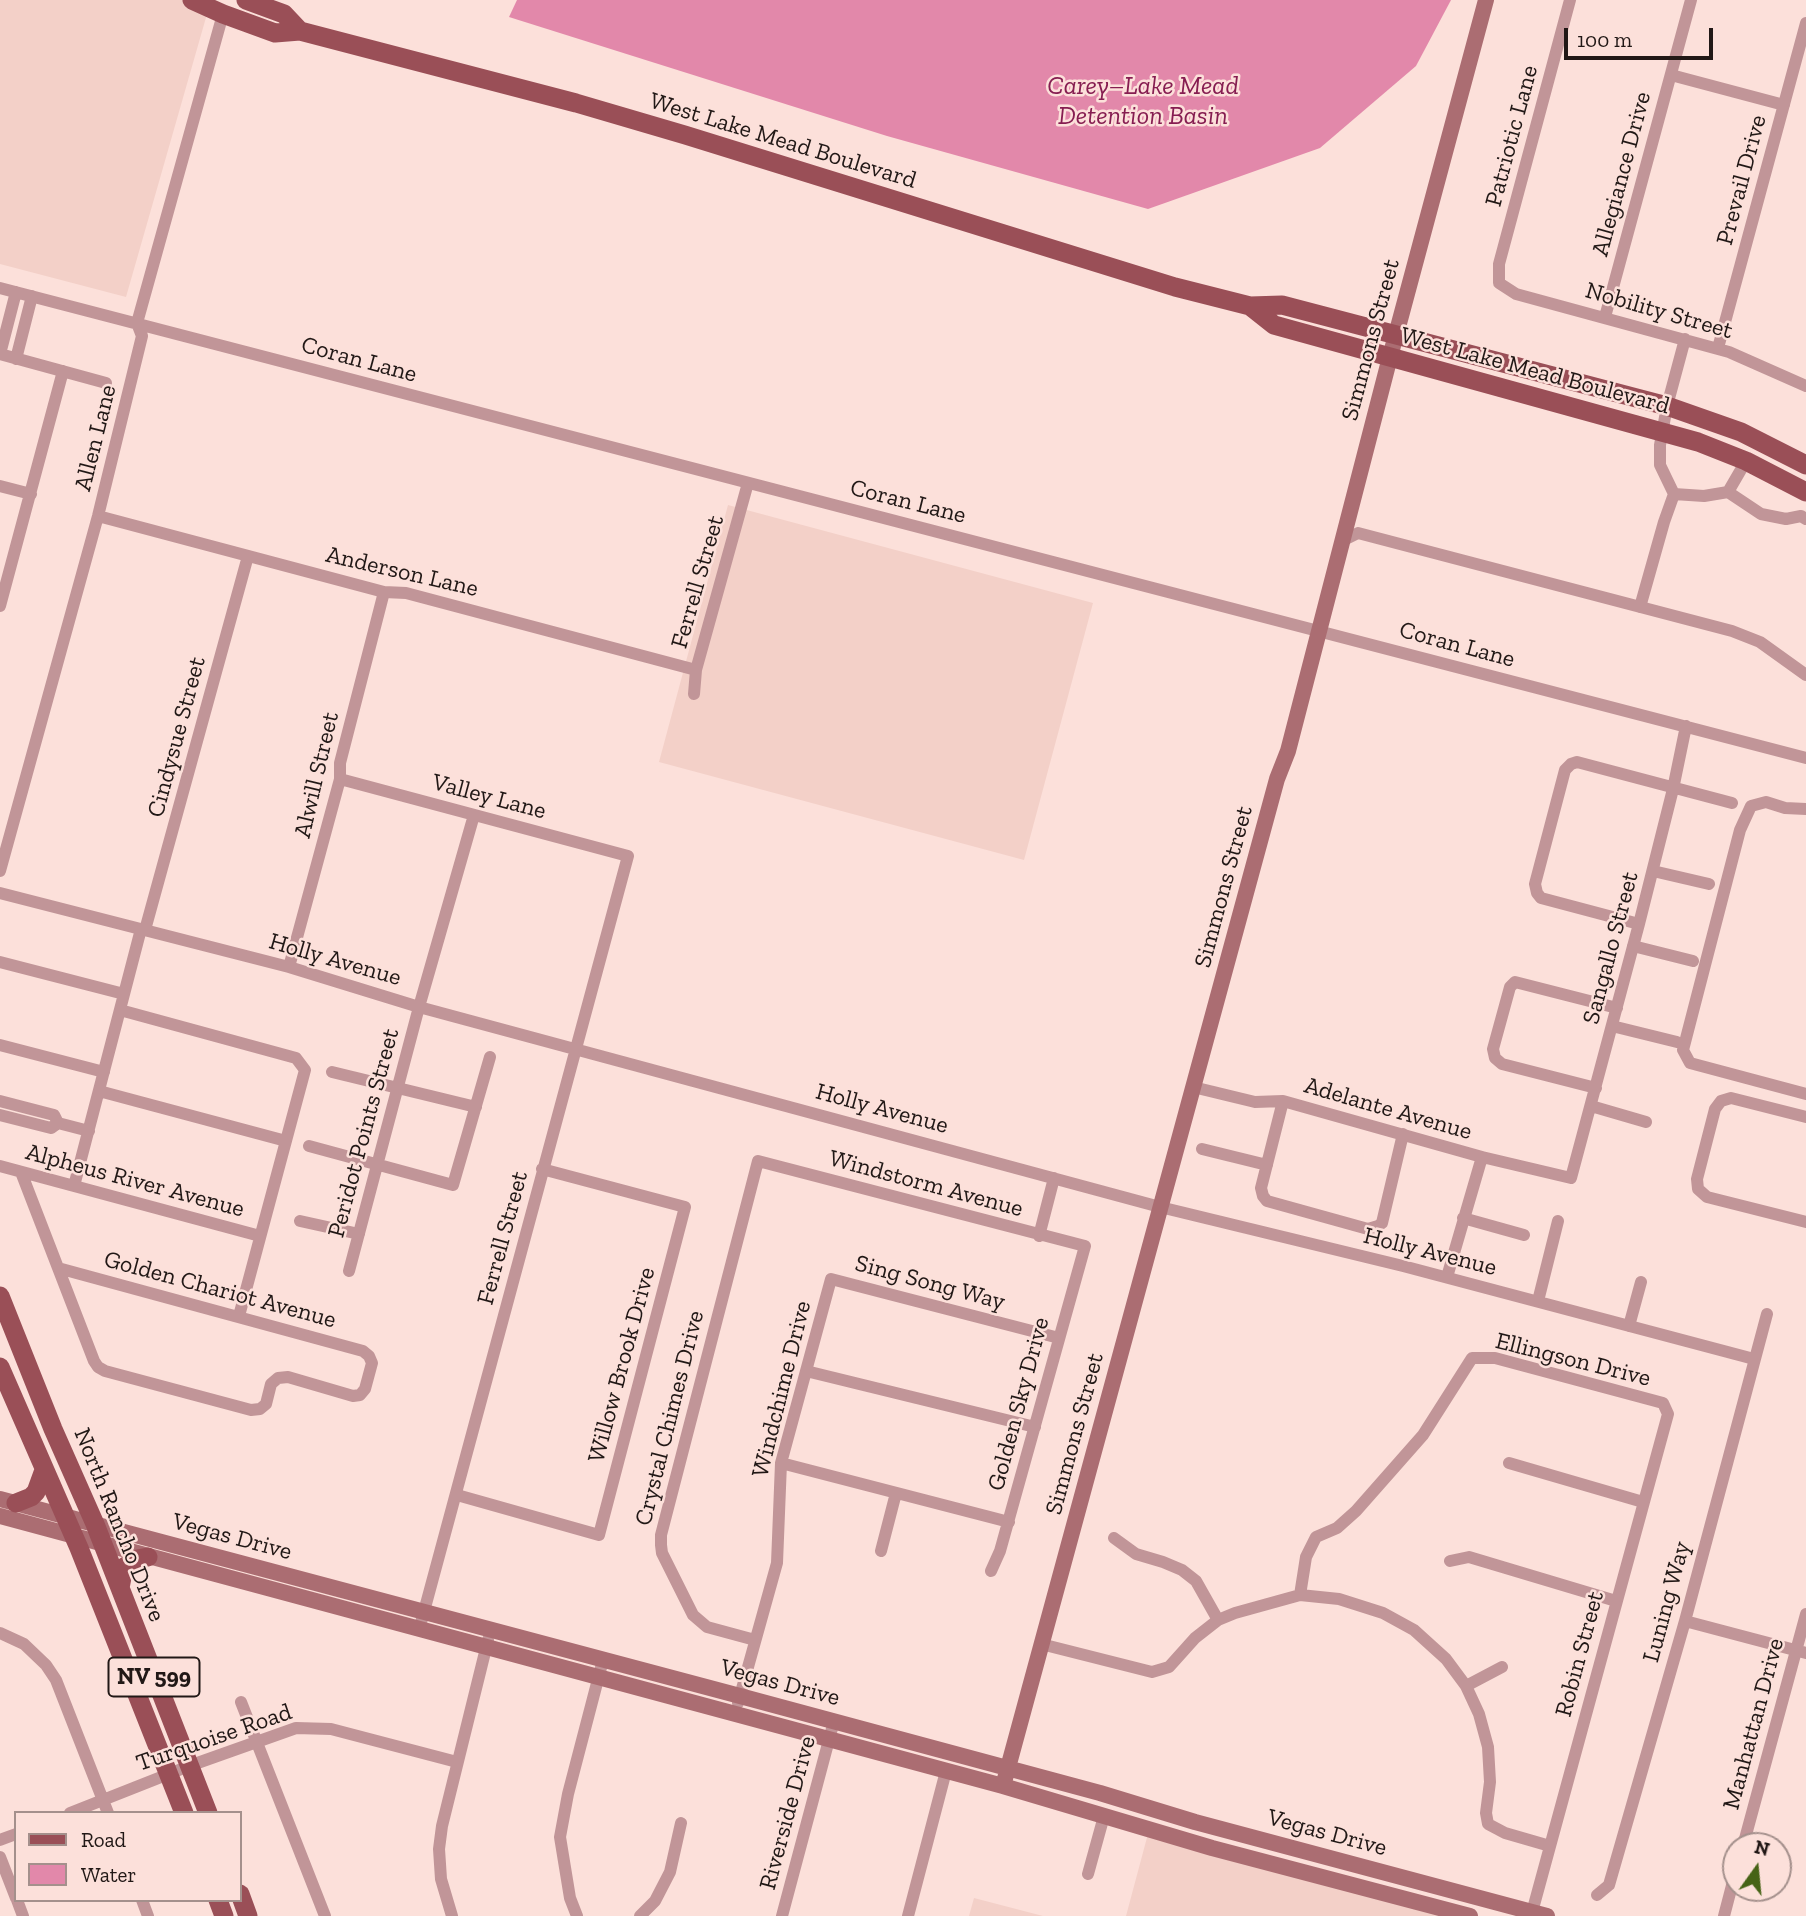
<!DOCTYPE html>
<html>
<head>
<meta charset="utf-8">
<style>
	body { margin:0 }
	#map { position:relative; width:1806px; height:1916px; overflow:hidden; background:#fce0da; font-family:"Zilla Slab",serif }
	canvas { display:block }
	.legend { position:absolute; left:14px; top:1811px; width:228px; height:91px; box-sizing:border-box; background:#fce0da; border:2px solid #a4908c; margin:0; padding:9px 12px; list-style:none; font-size:21px; color:#211816 }
	.legend li { display:flex; align-items:center; gap:14px; height:35px }
	.legend b { width:35px; border:2px solid #a4908c }
	.north { position:absolute; left:1722px; top:1832px; width:70px; height:70px; box-sizing:border-box; background:#fce0da; border:2px solid #a4908c; border-radius:50%; rotate:15deg; font-size:19px; font-weight:700; line-height:28px; text-align:center; color:#211816 }
	.north::after { content:''; display:block; margin:auto; width:24px; height:32px; background:#466316; clip-path:polygon(50% 0,100% 100%,50% 72%,0 100%) }
	.scale { position:absolute; left:1564px; top:28px; width:149px; height:32px; box-sizing:border-box; border:4px solid #211816; border-top:0; padding-left:9px; font-size:21px; line-height:24px; white-space:nowrap; color:#211816; -webkit-text-stroke:5px #fce0da; paint-order:stroke }
</style>
</head>
<body>
<div id="map">
<canvas width="1806" height="1916"></canvas>
<ul class="legend">
<li><b style="height:9px;background:#9a4f57"></b>Road</li>
<li><b style="height:19px;background:#e288aa"></b>Water</li>
</ul>
<div class="north">N</div>
<div class="scale">100 m</div>
</div>
<script>
const ctx = document.querySelector('canvas').getContext('2d');
ctx.lineJoin = 'round';
function fill(path, color) {
  ctx.fillStyle = color;
  ctx.fill(path, 'evenodd');
}
function shape(rows) {
  const path = new Path2D();
  for (const r of rows) {
    path.moveTo(r[0], r[1]);
    for (let i = 2; i < r.length; i += 2) path.lineTo(r[i], r[i + 1]);
  }
  return path;
}
function stroke(path, color, width, dash) {
  ctx.strokeStyle = color;
  ctx.lineWidth = width;
  ctx.lineCap = dash ? 'butt' : 'round';
  ctx.setLineDash(dash || []);
  ctx.stroke(path);
}
function drawText(font, color, halo, rows, align = 'center') {
  ctx.font = font + ' "Zilla Slab",serif';
  ctx.lineWidth = 5;
  ctx.setLineDash([]);
  ctx.textBaseline = 'middle';
  ctx.strokeStyle = halo;
  ctx.fillStyle = color;
  for (const [text, x, y, turn = 0] of rows) {
    ctx.save();
    ctx.translate(x, y);
    ctx.rotate((+turn || 0) * Math.PI / 180);
    ctx.textAlign = isNaN(turn) ? turn : align;
    if (halo) ctx.strokeText(text, 0, 0);
    ctx.fillText(text, 0, 0);
    ctx.restore();
  }
}
fill(shape([
	[0,0,211,0,126,297,0,264],
	[728,505,1093,603,1024,860,659,762],
	[1149,1830,1470,1916,1126,1916],
	[974,1898,1043,1916,969,1916]
]), '#f3d0c8');
fill(shape([
	[517,0,1451,0,1416,66,1320,148,1148,209,887,136,509,17]
]), '#e288aa');
stroke(shape([
	[1570,0,1499,264,1499,283,1516,294,1729,352,1806,386],
	[1671,75,1784,105],
	[0,288,1806,758],
	[1605,317,1691,0],
	[1718,348,1806,23],
	[0,354,106,383],
	[0,354,16,292],
	[16,359,32,296],
	[1746,461,1728,492,1761,514,1786,519,1801,516,1806,519],
	[0,486,31,494],
	[1674,494,1704,496,1728,492],
	[98,516,384,592,406,593,696,670],
	[1342,541,1358,533,1732,631,1760,642,1806,675],
	[0,606,63,371],
	[1640,607,1664,522,1674,494,1660,465,1660,445,1667,406,1685,339],
	[694,694,696,670,748,483],
	[340,779,628,856,419,1630],
	[1806,809,1785,808,1766,802,1751,806,1740,830,1683,1050,1690,1063,1806,1094],
	[0,871,98,516,142,336,137,323,223,14],
	[1653,871,1709,884],
	[0,893,289,967,419,1007,1160,1207,1403,1266,1754,1359],
	[1639,924,1541,898,1537,893,1535,884,1565,770,1571,764,1577,762,1732,803],
	[145,930,248,556],
	[1633,946,1693,961],
	[0,962,124,994],
	[289,967,340,779,340,763,384,592],
	[120,1010,296,1058,305,1070,239,1316],
	[1612,1026,1677,1042],
	[0,1045,104,1072],
	[332,1072,476,1107],
	[1193,1087,1255,1102,1283,1101,1482,1157,1571,1178,1639,924,1673,789,1686,726],
	[1596,1088,1502,1064,1495,1058,1493,1049,1510,987,1515,982,1617,1008],
	[99,1091,286,1141],
	[0,1101,54,1115,58,1123],
	[1283,1101,1261,1188,1263,1196,1267,1201,1368,1229,1378,1226,1382,1223,1403,1134],
	[1591,1106,1646,1122],
	[0,1115,51,1128,58,1123,89,1131],
	[1806,1117,1731,1098,1721,1101,1715,1109,1697,1179,1698,1189,1707,1197,1806,1222],
	[309,1146,453,1185,490,1057],
	[1202,1149,1267,1165],
	[0,1166,260,1236],
	[21,1172,94,1361,98,1367,105,1371,251,1410,260,1409,266,1404,271,1384,278,1378,288,1377,353,1396,360,1395,365,1389,372,1363,369,1356,363,1351,58,1268],
	[74,1186,141,929],
	[1463,1218,1524,1235],
	[300,1221,359,1234],
	[1039,1236,1054,1178],
	[349,1271,419,1007,474,815],
	[1447,1277,1482,1157],
	[1538,1301,1558,1221],
	[1629,1326,1641,1282],
	[806,1371,1035,1427],
	[781,1463,1009,1522],
	[1509,1463,1643,1502],
	[457,1495,599,1535,685,1207,542,1169],
	[1114,1538,1136,1554,1163,1562,1182,1570,1196,1581,1218,1620],
	[881,1551,896,1493],
	[1450,1561,1469,1557,1616,1601],
	[1300,1595,1306,1557,1316,1537,1337,1528,1356,1511,1423,1435,1472,1358,1495,1358,1663,1403,1668,1414,1531,1916],
	[1685,1621,1806,1653],
	[0,1633,24,1644,46,1665,56,1680,108,1813],
	[755,1640,707,1627,693,1615,662,1553,661,1545,661,1535,758,1161,1085,1246,1000,1551,991,1571],
	[1041,1644,1152,1672,1169,1667,1195,1638,1218,1620,1235,1613,1300,1595,1339,1599,1383,1613,1414,1630,1446,1659,1466,1686,1479,1714,1488,1747,1490,1782,1486,1813,1488,1824,1505,1833,1550,1846],
	[1466,1686,1502,1667],
	[241,1702,325,1916],
	[738,1703,777,1563,781,1463,831,1279,1059,1338],
	[70,1813,189,1766,296,1728,331,1729,457,1762],
	[0,1840,16,1834],
	[1743,1846,1806,1614],
	[0,1857,16,1898],
	[1088,1874,1104,1816],
	[1597,1895,1609,1885,1685,1621,1767,1314],
	[17,1900,23,1916],
	[142,1900,148,1916],
	[452,1916,441,1879,439,1849,442,1826,488,1640],
	[577,1916,570,1898,560,1837,568,1794,603,1660],
	[640,1916,655,1901,670,1872,681,1823],
	[782,1916,834,1721],
	[908,1916,946,1771],
	[1724,1916,1736,1870]
]), '#c19598', 12);
stroke(shape([
	[0,1499,740,1696,1100,1793,1195,1822,1547,1916],
	[0,1516,1003,1786,1212,1848,1470,1916],
	[1003,1786,1277,779,1288,751,1390,357,1486,0]
]), '#ab6d72', 16);
stroke(shape([
	[192,0,223,14,275,33,300,31,576,103,685,135,1175,287,1250,306,1282,305,1667,406,1741,432,1806,465],
	[246,0,284,14,300,31],
	[1250,306,1274,325,1698,442,1746,461,1806,492],
	[0,1296,53,1429,95,1524,208,1813],
	[0,1367,79,1548,184,1813],
	[16,1503,31,1497,36,1492,44,1470],
	[120,1588,124,1567,137,1559,148,1557],
	[240,1894,248,1916],
	[218,1900,224,1916]
]), '#9a4f57', 19);
for (const [x, y, w] of [
	[154,1677,91]
]) {
  const box = new Path2D();
  box.roundRect(x - w / 2, y - 19.5, w, 39, 5);
  ctx.fillStyle = '#fce0da';
  ctx.fill(box);
  stroke(box, '#211816', 2);
}
drawText('bold 23px', '#211816', null, [
	["NV 599",154,1677]
]);
drawText('24px', '#211816', '#fce0da', [
	["Patriotic Lane",1512,136,-75],
	["West Lake Mead Boulevard",783,141,17],
	["Allegiance Drive",1622,174,-75],
	["Prevail Drive",1742,180,-75],
	["Nobility Street",1659,311,16],
	["Simmons Street",1371,340,-75],
	["Coran Lane",359,360,15],
	["West Lake Mead Boulevard",1535,371,15],
	["Allen Lane",96,438,-76],
	["Coran Lane",908,502,14],
	["Anderson Lane",402,572,13],
	["Ferrell Street",698,582,-74],
	["Coran Lane",1457,645,15],
	["Cindysue Street",177,737,-75],
	["Alwill Street",317,775,-77],
	["Valley Lane",489,797,15],
	["Simmons Street",1224,887,-75],
	["Sangallo Street",1611,948,-75],
	["Holly Avenue",335,960,16],
	["Holly Avenue",882,1109,15],
	["Adelante Avenue",1388,1109,16],
	["Peridot Points Street",364,1133,-75],
	["Alpheus River Avenue",135,1181,15],
	["Windstorm Avenue",926,1184,15],
	["Ferrell Street",503,1238,-75],
	["Holly Avenue",1430,1252,14],
	["Sing Song Way",930,1283,15],
	["Golden Chariot Avenue",220,1290,15],
	["Ellingson Drive",1573,1360,14],
	["Willow Brook Drive",622,1365,-75],
	["Windchime Drive",782,1389,-76],
	["Golden Sky Drive",1019,1404,-75],
	["Crystal Chimes Drive",670,1418,-76],
	["Simmons Street",1075,1434,-75],
	["North Rancho Drive",119,1525,68],
	["Vegas Drive",232,1537,15],
	["Luning Way",1667,1602,-75],
	["Robin Street",1580,1654,-75],
	["Vegas Drive",780,1683,15],
	["Manhattan Drive",1754,1724,-75],
	["Turquoise Road",214,1738,-19],
	["Riverside Drive",788,1813,-75],
	["Vegas Drive",1327,1833,15]
]);
drawText('italic 26px', '#861d51', '#fce0da', [
	["Carey–Lake Mead",1143,87],
	["Detention Basin",1143,117]
]);
</script>
</body>
</html>
